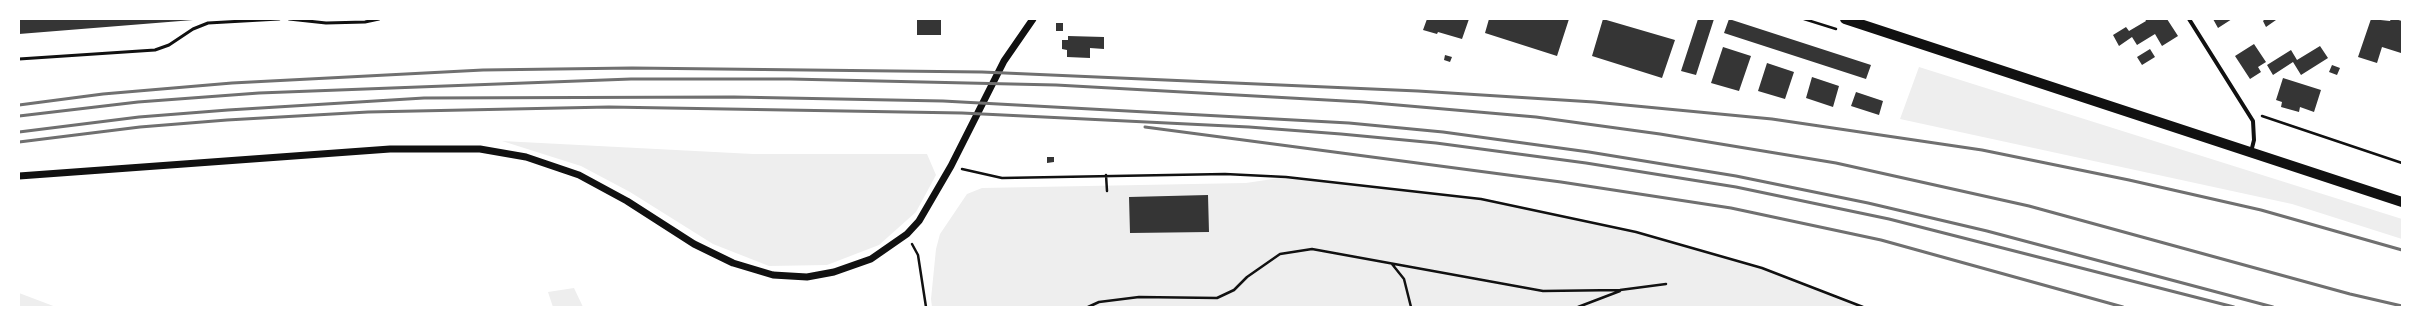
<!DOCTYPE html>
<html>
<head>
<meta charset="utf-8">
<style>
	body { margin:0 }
	#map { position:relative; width:2421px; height:326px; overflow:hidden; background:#fff; font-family:Overpass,sans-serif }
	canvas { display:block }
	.frame { position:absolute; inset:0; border:20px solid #fff; pointer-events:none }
</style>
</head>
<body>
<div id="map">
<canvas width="2421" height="326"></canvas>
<div class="frame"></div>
</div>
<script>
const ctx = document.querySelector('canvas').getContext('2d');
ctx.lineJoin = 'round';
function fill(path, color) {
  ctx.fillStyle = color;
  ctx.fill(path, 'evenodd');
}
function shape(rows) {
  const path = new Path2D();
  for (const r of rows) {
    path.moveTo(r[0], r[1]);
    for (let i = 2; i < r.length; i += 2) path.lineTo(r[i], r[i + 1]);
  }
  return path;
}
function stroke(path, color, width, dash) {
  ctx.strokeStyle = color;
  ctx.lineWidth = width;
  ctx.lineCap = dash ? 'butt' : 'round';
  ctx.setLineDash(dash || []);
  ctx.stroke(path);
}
fill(shape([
	[1919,67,2402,219,2402,239,2292,204,1900,119],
	[502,141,753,154,927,154,936,175,916,212,879,245,827,265,769,266,713,244,630,192,581,166],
	[1286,177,1481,199,1636,232,1762,268,1863,307,932,307,931,299,936,249,940,234,967,194,982,188,1246,183],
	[574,288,583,307,553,307,548,292],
	[19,293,56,307,19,307]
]), '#eee');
fill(shape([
	[19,19,193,19,193,20,19,34],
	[917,19,941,19,941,35,917,35],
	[1427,19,1469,19,1462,39,1438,32,1437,34,1423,30],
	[1489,19,1569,19,1557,56,1485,33],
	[1603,19,1675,40,1662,78,1592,56],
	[1698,19,1714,19,1696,75,1681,71],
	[1729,19,1871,65,1866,79,1724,33],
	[2145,19,2167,19,2178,36,2162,46,2155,34,2137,45,2132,37,2119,46,2113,35,2126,27,2129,31,2146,21],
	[2213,19,2232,19,2218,28],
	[2265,19,2275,19,2276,20,2266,27,2263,21],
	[2371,19,2390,21,2391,19,2395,19,2402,21,2401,53,2382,47,2377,63,2358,57],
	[1056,23,1063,23,1063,31,1056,31],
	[1068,36,1104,37,1104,49,1090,48,1090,58,1067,57,1067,50,1062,49,1062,40,1068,40],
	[2254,44,2266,62,2258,67,2261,72,2250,79,2235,56],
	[2320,46,2328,58,2301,75,2293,62,2273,75,2267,65,2291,50,2297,60],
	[1723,47,1751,56,1739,91,1711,83],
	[2150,49,2155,57,2142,65,2137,57],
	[1445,55,1452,57,1450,62,1444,60],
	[1767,63,1794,72,1785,99,1758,91],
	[2332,65,2340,68,2337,75,2329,72],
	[1812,77,1839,86,1833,107,1806,98],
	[2283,78,2321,90,2314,112,2300,107,2299,112,2281,107,2282,102,2276,100],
	[1856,92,1883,101,1879,115,1851,106],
	[1047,157,1054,157,1054,162,1047,163],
	[1208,195,1209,232,1130,233,1129,197]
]), '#353535');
stroke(shape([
	[1804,19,1836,29],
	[2262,116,2402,163],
	[962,169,1002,178,1225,174,1286,177,1481,199,1636,232,1762,268,1863,307],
	[1106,175,1107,191],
	[912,244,918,255,926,307],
	[1392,264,1404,279,1411,307],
	[1088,307,1099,302,1139,297,1217,298,1234,290,1247,277,1280,254,1312,249,1543,291,1620,290,1666,284],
	[1578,307,1620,291]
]), '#111', 2.5);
stroke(shape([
	[289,19,326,23,365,22,379,19],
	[19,59,155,50,169,45,193,29,208,23,279,19]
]), '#111', 3);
stroke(shape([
	[2189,19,2253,121,2254,140,2251,152]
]), '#111', 4);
stroke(shape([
	[19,176,390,149,480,149,526,157,579,175,627,201,694,244,733,263,773,275,807,277,834,272,871,259,907,234,919,221,951,166,1004,61,1033,19]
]), '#111', 7);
stroke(shape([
	[1845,19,2402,202]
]), '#111', 10);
stroke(shape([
	[19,105,103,94,232,83,483,70,632,68,982,72,1418,91,1594,102,1772,119,1982,150,2129,180,2261,210,2402,250],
	[19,116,138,102,259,93,631,79,790,79,1056,85,1363,102,1536,117,1660,134,1836,163,2029,206,2350,294,2402,306],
	[1145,127,1561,182,1731,208,1881,240,2123,307],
	[19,132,139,117,228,110,424,98,734,97,943,101,1349,123,1443,132,1589,152,1736,176,1868,203,1987,231,2273,307],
	[19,142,140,127,227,120,368,112,609,107,962,113,1249,127,1341,134,1436,143,1586,163,1736,187,1889,219,2234,307]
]), '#707070', 3);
</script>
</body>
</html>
